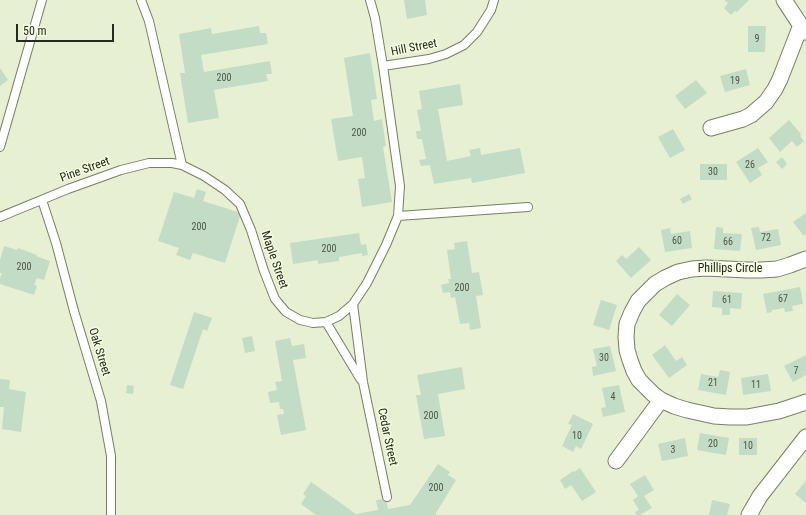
<!DOCTYPE html>
<html>
<head>
<meta charset="utf-8">
<style>
	body { margin:0 }
	#map { position:relative; width:806px; height:515px; overflow:hidden; background:#e7f0d2; font-family:"Roboto Condensed",sans-serif }
	canvas { display:block }
	.scale { position:absolute; left:16px; top:24px; width:98px; height:18px; box-sizing:border-box; border:2px solid #26291e; border-top:0; padding-left:5px; font-size:12px; line-height:14px; white-space:nowrap; color:#26291e; -webkit-text-stroke:3px #f4fddf; paint-order:stroke }
</style>
</head>
<body>
<div id="map">
<canvas width="806" height="515"></canvas>
<div class="scale">50 m</div>
</div>
<script>
const ctx = document.querySelector('canvas').getContext('2d');
ctx.lineJoin = 'round';
function fill(path, color) {
  ctx.fillStyle = color;
  ctx.fill(path, 'evenodd');
}
function shape(rows) {
  const path = new Path2D();
  for (const r of rows) {
    path.moveTo(r[0], r[1]);
    for (let i = 2; i < r.length; i += 2) path.lineTo(r[i], r[i + 1]);
  }
  return path;
}
function stroke(path, color, width, dash) {
  ctx.strokeStyle = color;
  ctx.lineWidth = width;
  ctx.lineCap = dash ? 'butt' : 'round';
  ctx.setLineDash(dash || []);
  ctx.stroke(path);
}
function drawText(font, color, halo, rows, align = 'center') {
  ctx.font = font + ' "Roboto Condensed",sans-serif';
  ctx.lineWidth = 3;
  ctx.setLineDash([]);
  ctx.textBaseline = 'middle';
  ctx.strokeStyle = halo;
  ctx.fillStyle = color;
  for (const [text, x, y, turn = 0] of rows) {
    ctx.save();
    ctx.translate(x, y);
    ctx.rotate((+turn || 0) * Math.PI / 180);
    ctx.textAlign = isNaN(turn) ? turn : align;
    if (halo) ctx.strokeText(text, 0, 0);
    ctx.fillText(text, 0, 0);
    ctx.restore();
  }
}
fill(shape([
	[404,0,425,0,427,15,407,19],
	[724,0,749,0,737,12,735,11,731,15,724,8,728,3],
	[259,26,260,33,266,33,268,44,201,55,204,72,270,61,272,74,266,74,268,81,214,90,219,118,188,123,180,73,185,73,179,34,211,28,212,34],
	[748,26,766,26,765,52,748,52],
	[370,53,377,99,371,100,374,121,382,119,386,146,383,147,392,202,362,207,358,179,365,178,362,157,338,161,331,119,353,116,344,58],
	[0,68,8,80,0,86],
	[746,69,750,85,725,92,720,76],
	[696,80,707,93,685,109,675,96],
	[460,84,463,105,438,109,447,161,471,156,469,150,480,148,481,155,520,148,525,173,472,183,471,178,434,184,430,165,421,166,419,160,426,159,422,139,417,139,416,131,421,131,417,110,422,109,419,91],
	[789,120,801,134,800,136,804,141,797,147,792,141,780,152,769,138],
	[673,129,685,150,670,158,658,137],
	[758,148,768,162,758,168,762,175,750,183,736,162],
	[782,157,787,164,782,169,776,162],
	[700,164,727,164,727,180,700,180],
	[197,189,206,192,203,201,241,213,225,263,193,253,190,260,176,255,179,248,158,241,174,192,194,198],
	[689,194,692,199,683,204,680,199],
	[806,213,806,234,804,236,793,222],
	[716,227,723,228,723,233,742,234,740,251,714,249],
	[759,227,760,232,778,229,781,245,756,250,751,228],
	[670,228,671,234,690,231,692,248,665,252,661,230],
	[359,233,361,245,366,244,368,255,362,256,362,253,339,257,339,261,318,264,318,260,293,264,290,243],
	[467,241,472,273,479,272,483,295,476,296,481,328,470,330,469,323,460,324,455,297,451,298,450,292,443,293,441,285,449,283,448,279,451,279,447,250,455,249,454,243],
	[4,246,17,250,18,248,37,255,36,256,50,261,44,280,37,278,34,285,37,286,34,295,0,284,0,278,2,273,0,273,0,260],
	[639,247,651,260,631,278,616,261,622,255,626,259],
	[800,287,803,304,792,306,793,311,785,312,784,308,772,310,772,312,767,313,763,294],
	[713,291,742,293,741,309,730,308,730,315,722,315,722,308,712,307],
	[677,294,690,305,672,326,659,315],
	[601,300,617,305,609,330,593,325],
	[194,312,212,318,207,331,203,329,183,389,170,385],
	[252,336,255,351,245,353,242,338],
	[290,338,292,346,304,344,306,358,293,360,306,430,281,435,277,415,284,414,283,409,280,409,279,402,270,403,268,392,277,390,275,382,282,381,275,341],
	[665,345,676,361,682,357,687,365,669,378,652,355],
	[610,346,616,371,593,376,592,367,597,366,593,349],
	[806,355,806,375,793,382,784,366],
	[462,367,465,389,438,394,445,436,424,439,416,395,421,395,417,375],
	[720,370,730,372,726,395,698,390,701,374,718,377],
	[768,374,771,391,743,395,741,378],
	[0,379,10,380,9,389,26,392,21,432,2,429,4,407,0,407],
	[127,385,134,386,133,394,126,393],
	[619,385,625,412,603,417,601,408,606,407,602,388],
	[573,414,593,424,581,449,576,446,573,452,562,446,572,425,568,424],
	[700,433,729,438,726,455,697,450],
	[685,438,688,456,662,461,658,444],
	[739,438,757,438,757,455,739,455],
	[438,464,450,472,448,475,456,480,436,513,436,515,316,515,301,504,306,496,303,494,311,482,356,514,378,510,376,500,386,499,388,509,410,505],
	[580,468,596,492,582,501,571,485,565,489,560,480,573,471,574,472],
	[645,475,654,490,644,496,652,508,640,515,637,515,635,512,639,510,633,500,638,496,630,484],
	[806,481,806,503,795,494],
	[712,500,730,504,727,515,709,515]
]), '#c3dcc5');
const service = shape([
	[141,0,149,21,182,165,204,176,225,190,240,204,251,230,264,271,275,299,286,312,300,320,313,323,326,322,339,316,353,304,367,283,386,245,398,216,400,186,383,66,375,18,370,0],
	[383,66,429,59,446,54,464,45,477,32,491,10,494,0],
	[0,147,42,0],
	[42,200,56,243,74,311,101,401,111,456,111,515],
	[398,216,528,207],
	[0,217,68,189,121,170,149,163,172,163,182,165],
	[353,304,363,382,387,497],
	[326,322,361,380]
]);
const minor = shape([
	[784,0,805,32],
	[711,128,743,119,751,115,766,102,775,89,780,79,801,25],
	[806,259,790,265,777,269,762,270,747,270,706,268,692,269,678,272,665,278,655,284,638,301,632,312,627,324,626,337,627,350,630,360,634,371,639,380,653,394,661,400,674,406,687,410,714,416,730,417,747,417,779,411,806,402],
	[616,461,661,400],
	[749,515,760,496,806,437]
]);
stroke(service, '#777f64', 10);
stroke(minor, '#777f64', 17);
stroke(service, '#fff', 8);
stroke(minor, '#fff', 15);
drawText('10px', '#4d5648', null, [
	["9",757,39],
	["200",224,78],
	["19",735,81],
	["200",359,133],
	["26",750,165],
	["30",713,172],
	["200",199,227],
	["72",766,238],
	["60",677,241],
	["66",728,242],
	["200",329,249],
	["200",24,267],
	["200",462,288],
	["67",783,299],
	["61",727,300],
	["30",604,358],
	["7",796,371],
	["21",713,383],
	["11",756,385],
	["4",613,397],
	["200",431,416],
	["10",577,436],
	["20",713,444],
	["10",748,446],
	["3",673,450],
	["200",436,488]
]);
drawText('12px', '#26291e', '#f4fddf', [
	["Hill Street",414,48,-11],
	["Pine Street",85,170,-20],
	["Maple Street",274,260,71],
	["Phillips Circle",730,269],
	["Oak Street",99,352,73],
	["Cedar Street",387,437,78]
]);
</script>
</body>
</html>
